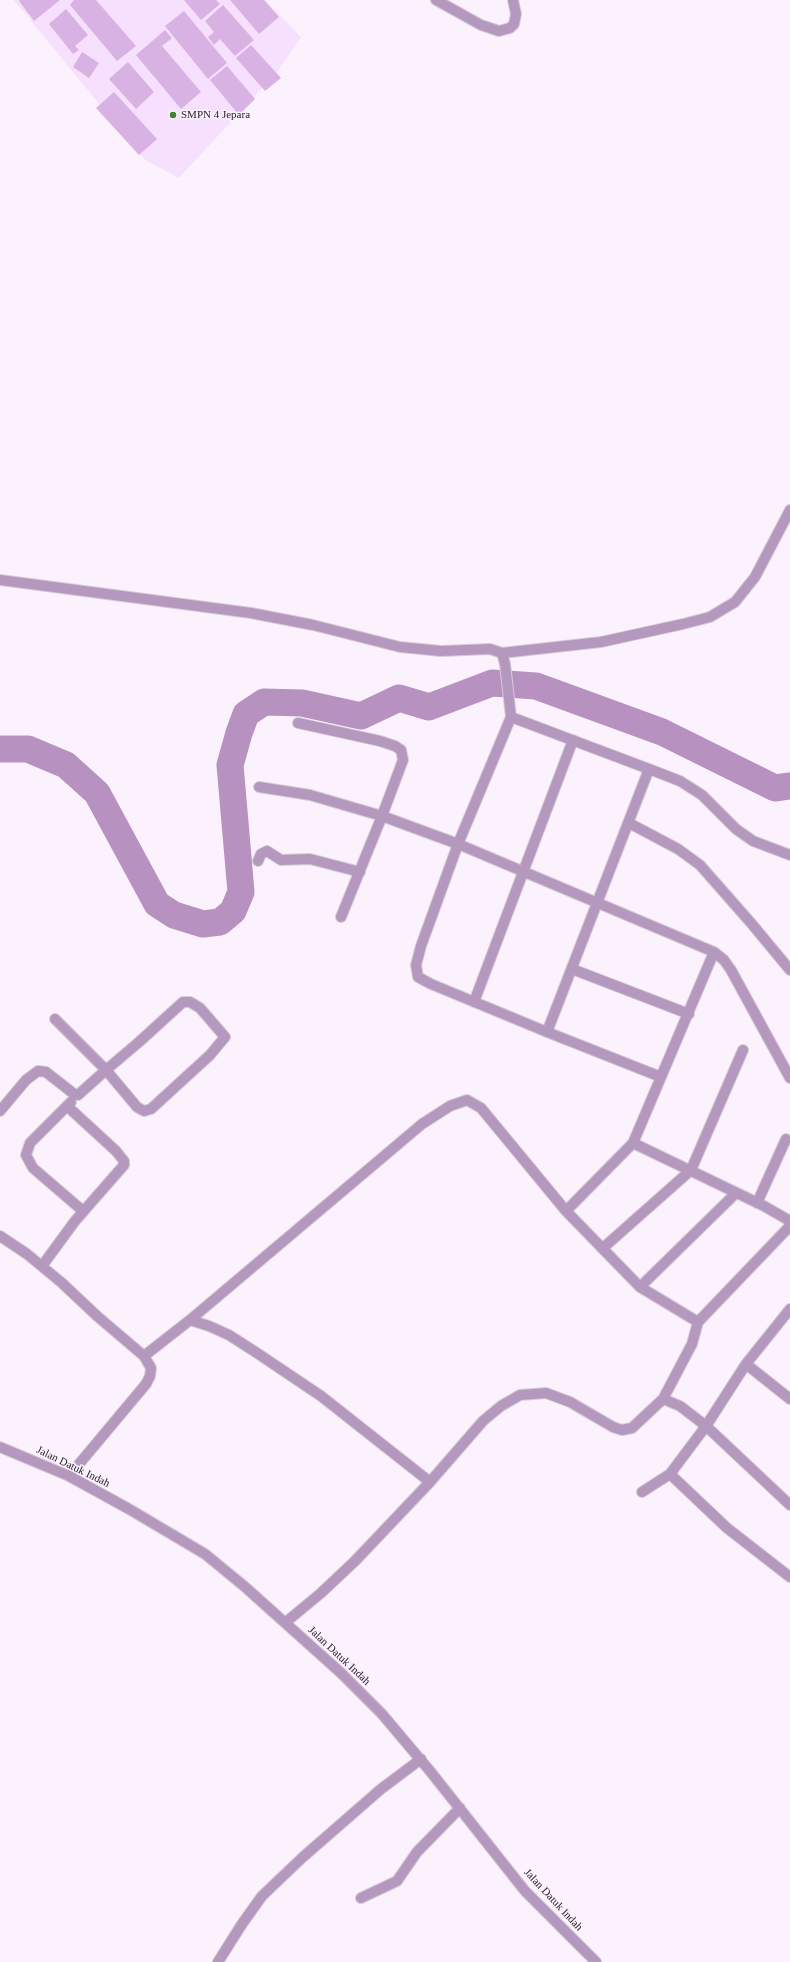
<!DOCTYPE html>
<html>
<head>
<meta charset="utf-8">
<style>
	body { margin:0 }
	canvas { display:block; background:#fcf2fe }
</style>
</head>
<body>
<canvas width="790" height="1962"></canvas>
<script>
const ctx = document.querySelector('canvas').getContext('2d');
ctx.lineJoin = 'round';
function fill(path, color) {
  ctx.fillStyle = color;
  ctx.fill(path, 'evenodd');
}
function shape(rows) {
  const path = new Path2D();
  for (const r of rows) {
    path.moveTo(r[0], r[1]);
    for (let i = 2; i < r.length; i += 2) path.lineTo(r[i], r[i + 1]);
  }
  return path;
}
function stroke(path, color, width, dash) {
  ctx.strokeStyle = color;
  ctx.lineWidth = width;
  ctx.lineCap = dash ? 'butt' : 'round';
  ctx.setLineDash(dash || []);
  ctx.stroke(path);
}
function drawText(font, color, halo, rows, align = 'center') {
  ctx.font = font + ' Georgia,serif';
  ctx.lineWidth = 3;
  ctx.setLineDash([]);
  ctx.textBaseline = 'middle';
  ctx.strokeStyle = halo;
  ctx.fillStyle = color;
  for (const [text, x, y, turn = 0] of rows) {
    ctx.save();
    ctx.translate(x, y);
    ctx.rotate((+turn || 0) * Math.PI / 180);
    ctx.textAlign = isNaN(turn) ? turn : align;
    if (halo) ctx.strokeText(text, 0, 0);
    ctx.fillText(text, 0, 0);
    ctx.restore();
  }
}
fill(shape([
	[14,0,265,0,301,37,278,71,179,178,145,160]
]), '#f7e0fe');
stroke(shape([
	[0,749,28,749,66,765,97,793,157,904,174,915,203,924,220,922,233,911,241,892,230,765,239,733,246,714,264,702,302,703,361,716,399,698,429,707,492,683,536,686,662,732,775,788,790,786]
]), '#b792c1', 27);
fill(shape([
	[20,0,60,0,34,21,19,1],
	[74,0,96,0,136,46,117,61,70,5],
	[184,0,216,0,220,4,201,20],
	[230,0,264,0,279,17,259,34],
	[223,5,254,40,235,56,220,39,214,45,208,37,214,32,205,21],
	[66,9,88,35,75,46,79,50,73,54,49,24],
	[184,11,227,63,208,79,165,26],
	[165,30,172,38,162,46,201,92,181,109,136,55],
	[251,45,281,78,265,91,236,58],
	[82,52,99,63,89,78,73,67],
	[128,62,154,92,136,109,109,79],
	[227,66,255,99,239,115,210,80],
	[114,92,157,139,139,155,96,108]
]), '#d8b2e2');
const minor = shape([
	[436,0,481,25,499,31,510,28,514,24,516,14,513,0],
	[0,580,251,613,313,625,400,647,441,651,490,649,502,653,505,664,511,717,458,844,421,946,416,965,418,977,431,984,547,1032,661,1077],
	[502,653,601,642,683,624,710,617,735,602,755,577,790,510],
	[511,717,649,769,547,1032],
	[298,723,380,741,395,746,401,750,403,760,382,816,458,844,714,952,633,1143,764,1206,790,1221],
	[649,769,680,781,702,795,736,829,753,841,790,855],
	[259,787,310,795,382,816,341,917],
	[629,823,678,849,700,865,751,923,790,970],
	[258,861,261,854,267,851,281,860,310,859,360,872],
	[714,952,724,960,731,970,790,1078],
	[572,969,689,1014],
	[474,1002,573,740],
	[71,1102,30,1143,26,1155,33,1168,83,1211],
	[0,1111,26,1080,38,1071,46,1072,74,1094,78,1095,106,1070,139,1042,183,1002,190,1002,200,1008,225,1037,210,1055,151,1109,144,1111,137,1107,106,1070,55,1019],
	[757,1203,786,1139],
	[566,1211,633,1143],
	[0,1236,27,1254,62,1283,97,1316,144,1356,151,1368,150,1376,146,1384,69,1476],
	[603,1248,691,1170,743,1050],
	[42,1266,75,1221,124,1165,124,1161,116,1151,67,1106],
	[640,1287,736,1193],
	[190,1320,209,1326,229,1335,257,1353,321,1396,430,1482],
	[144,1356,190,1320,422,1124,450,1106,467,1100,481,1108,566,1211,640,1287,698,1322],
	[746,1364,790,1399],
	[663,1399,680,1406,706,1426,790,1505],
	[0,1447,69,1476,129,1509,205,1554,244,1586,341,1673,382,1714,430,1771,525,1891,596,1962],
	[670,1474,706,1426,746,1364,790,1309],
	[642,1492,670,1474,727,1528,790,1577],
	[286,1622,321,1593,355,1561,430,1482,483,1421,501,1406,520,1395,546,1393,570,1402,613,1427,622,1430,632,1428,663,1399,692,1344,698,1322,790,1226],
	[361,1898,397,1881,417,1852,460,1808],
	[218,1962,242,1924,262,1896,303,1857,381,1789,421,1759]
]);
stroke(minor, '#d6ccd8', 12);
stroke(minor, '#b598bd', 10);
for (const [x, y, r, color] of [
	[173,115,4,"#41862b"]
]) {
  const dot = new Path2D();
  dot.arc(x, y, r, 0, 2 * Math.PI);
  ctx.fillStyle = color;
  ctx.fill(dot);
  stroke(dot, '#fcf2fe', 1.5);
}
drawText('11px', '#29202c', '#fcf2fe', [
	["SMPN 4 Jepara",181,115]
], 'left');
drawText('11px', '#29202c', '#fcf2fe', [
	["Jalan Datuk Indah",73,1467,26],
	["Jalan Datuk Indah",339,1656,43],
	["Jalan Datuk Indah",553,1900,47]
]);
</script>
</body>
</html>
